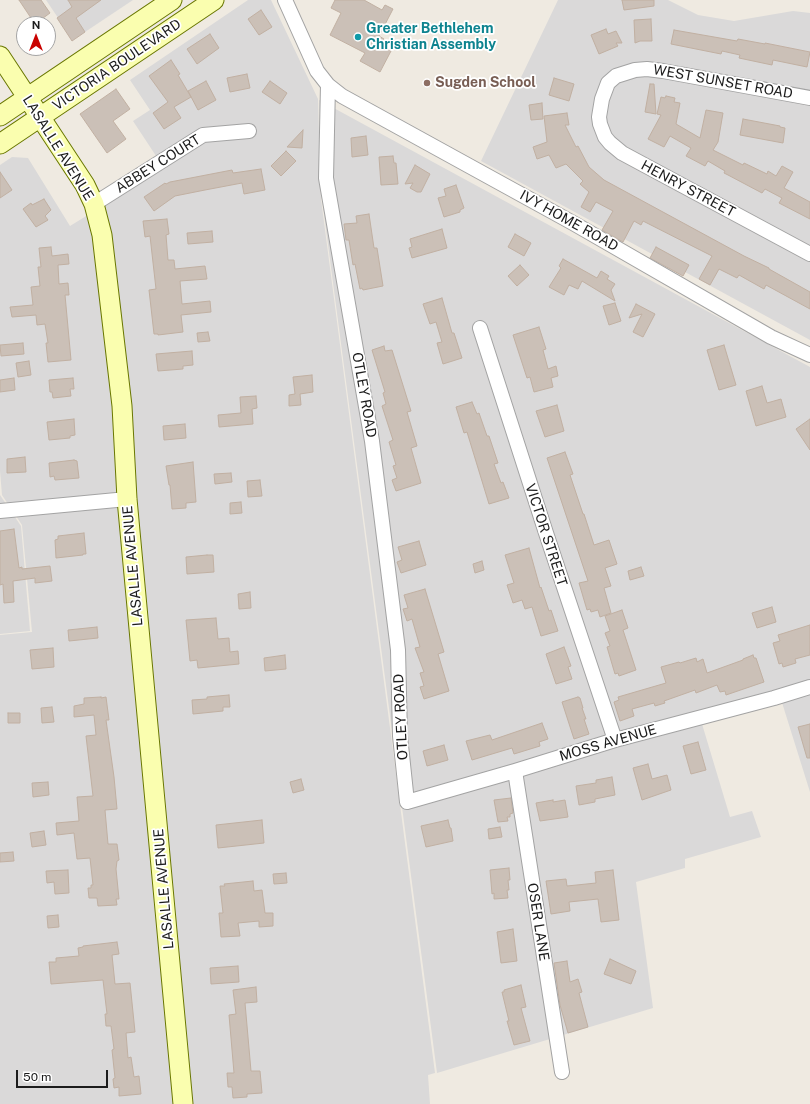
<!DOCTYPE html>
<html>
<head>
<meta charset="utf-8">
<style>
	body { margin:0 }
	#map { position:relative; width:810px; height:1104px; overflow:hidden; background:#efeae1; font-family:"Public Sans",sans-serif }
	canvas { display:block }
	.north { position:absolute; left:16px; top:16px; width:40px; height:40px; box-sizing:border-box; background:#fff; border:1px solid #a4a4a4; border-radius:50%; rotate:0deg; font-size:11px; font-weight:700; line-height:16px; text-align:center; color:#1c1c1c }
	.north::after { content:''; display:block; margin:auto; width:14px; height:18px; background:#c90200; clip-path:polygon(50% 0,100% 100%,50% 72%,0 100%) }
	.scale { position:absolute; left:16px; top:1070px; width:92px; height:18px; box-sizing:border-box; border:2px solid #1c1c1c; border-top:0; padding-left:5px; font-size:12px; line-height:14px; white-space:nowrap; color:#1c1c1c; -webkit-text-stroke:3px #fff; paint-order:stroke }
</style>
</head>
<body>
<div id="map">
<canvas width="810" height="1104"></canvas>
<div class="north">N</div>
<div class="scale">50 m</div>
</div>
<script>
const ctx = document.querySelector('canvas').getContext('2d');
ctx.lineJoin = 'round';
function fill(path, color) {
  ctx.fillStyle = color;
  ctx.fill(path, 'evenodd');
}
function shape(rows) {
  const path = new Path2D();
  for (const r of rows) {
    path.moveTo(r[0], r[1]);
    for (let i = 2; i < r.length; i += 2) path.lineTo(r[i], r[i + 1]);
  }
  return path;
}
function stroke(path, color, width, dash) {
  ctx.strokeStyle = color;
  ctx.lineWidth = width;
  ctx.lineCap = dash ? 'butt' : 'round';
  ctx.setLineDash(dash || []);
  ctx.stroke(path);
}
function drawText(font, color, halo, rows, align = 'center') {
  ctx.font = font + ' "Public Sans",sans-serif';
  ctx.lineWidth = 3.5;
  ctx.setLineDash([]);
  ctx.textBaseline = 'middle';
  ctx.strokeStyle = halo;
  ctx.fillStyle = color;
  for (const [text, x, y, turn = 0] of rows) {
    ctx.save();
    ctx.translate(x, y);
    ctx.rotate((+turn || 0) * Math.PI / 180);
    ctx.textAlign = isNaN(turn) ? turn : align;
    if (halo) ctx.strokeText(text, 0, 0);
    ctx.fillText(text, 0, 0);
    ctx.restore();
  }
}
fill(shape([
	[46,0,133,0,73,40],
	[248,0,271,0,318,99,321,199,435,1073,428,1075,430,1104,0,1104,0,635,32,632,22,525,2,495,0,471,0,165,12,157,28,158,70,226,164,168,133,121,150,110,130,80],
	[558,0,668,0,698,15,734,21,793,11,810,13,810,340,481,161],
	[319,100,810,367,810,792,779,693,699,714,730,817,752,811,761,837,685,859,685,868,636,882,653,1008,437,1073,322,199],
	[0,491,0,495,21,526,30,631,0,634]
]), '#dad9d9');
const building = shape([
	[19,0,41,0,50,13,35,24,19,0],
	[68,0,101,0,76,18,85,32,72,41,57,18,72,7,68,0],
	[335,0,364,0,382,10,385,5,393,9,379,36,384,39,380,45,391,51,380,72,360,61,365,53,330,35,341,13,331,8,335,0],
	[622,0,654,0,654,6,624,10,622,0],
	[261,10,272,27,259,35,248,19,261,10],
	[651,19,652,41,640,41,635,43,634,20,651,19],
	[606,29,608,34,616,31,622,43,616,43,618,46,599,54,591,35,606,29],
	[674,30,737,41,738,39,765,44,765,43,810,52,807,67,773,60,772,65,739,58,740,55,722,51,721,54,671,44,674,30],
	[210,34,219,48,197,64,187,49,210,34],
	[171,60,180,74,178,75,191,97,174,107,181,118,164,129,153,113,168,102,149,76,171,60],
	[247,74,250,88,230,92,227,78,247,74],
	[554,78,574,84,569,101,549,95,554,78],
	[206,81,216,100,198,110,188,91,206,81],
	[270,81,287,93,280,104,262,92,270,81],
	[650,84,654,84,656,114,645,112,650,84],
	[116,89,130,109,113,121,126,139,107,153,80,114,116,89],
	[666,96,675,98,674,102,680,103,676,124,700,138,706,110,723,113,718,142,713,150,743,165,744,163,767,174,768,171,776,176,782,166,793,172,784,188,810,202,810,219,779,203,782,198,765,189,762,193,728,175,724,173,725,171,708,161,705,166,686,156,691,148,670,136,664,147,648,139,661,115,657,114,661,97,665,98,666,96],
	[542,103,543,119,531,120,529,105,542,103],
	[567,113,569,125,565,125,576,147,578,146,589,167,604,180,744,256,769,268,769,269,810,292,810,309,766,285,764,289,739,275,737,278,719,269,710,285,699,279,712,256,643,221,641,225,634,221,623,242,602,230,613,211,596,202,590,212,581,207,589,192,580,184,583,181,566,164,556,168,549,155,537,159,533,147,547,142,544,116,567,113],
	[743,119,780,126,780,127,785,128,783,143,740,135,743,119],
	[303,130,302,148,287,147,303,130],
	[366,136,368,155,352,157,351,138,366,136],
	[286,151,296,161,281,176,271,166,286,151],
	[393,156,394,163,396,163,398,184,381,185,379,157,393,156],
	[415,165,430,174,421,192,417,192,410,188,413,183,405,184,415,165],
	[261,169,265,190,244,194,242,183,205,190,175,196,154,211,144,197,165,183,166,184,170,182,232,170,233,173,261,169],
	[0,172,12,190,0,198,0,172],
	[456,185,464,208,460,210,460,212,444,217,438,198,446,196,444,189,456,185],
	[44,199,51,210,45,216,48,220,36,227,23,209,31,203,32,205,44,199],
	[369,214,374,248,377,248,383,286,363,290,362,288,360,289,355,264,353,265,349,240,346,240,344,224,357,223,356,216,369,214],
	[167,219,169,234,166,235,168,260,174,260,175,269,205,266,207,279,180,281,182,304,210,301,211,312,181,315,183,332,158,335,158,334,154,334,149,290,156,289,150,236,145,237,143,221,167,219],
	[442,229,447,248,412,258,409,248,412,247,410,239,442,229],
	[212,231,213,242,188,244,187,233,212,231],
	[515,234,531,243,524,256,508,247,515,234],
	[51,247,52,256,68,254,69,264,58,265,59,284,68,283,69,295,65,295,71,360,48,362,46,343,48,343,45,324,37,325,36,315,12,317,10,307,33,305,31,287,40,286,38,267,41,267,39,248,51,247],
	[656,247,689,265,683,276,650,258,656,247],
	[563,259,597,278,601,271,609,276,607,279,615,284,611,290,615,301,582,281,578,289,569,285,564,295,549,287,561,268,559,266,563,259],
	[520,265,529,275,517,286,508,276,520,265],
	[442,298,452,333,454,333,462,358,443,364,437,343,442,342,436,322,430,324,423,304,442,298],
	[615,303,621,321,609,325,603,306,615,303],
	[636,304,655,314,643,337,633,332,642,314,629,318,636,304],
	[539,327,546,349,543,350,548,369,556,366,558,376,551,378,553,387,534,392,530,377,527,378,513,335,539,327],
	[208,332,210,341,198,342,197,333,208,332],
	[23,343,24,354,1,356,0,345,23,343],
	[724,345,736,385,719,390,707,350,724,345],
	[384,346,385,351,392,350,411,411,407,412,417,446,411,448,421,483,396,491,392,480,397,478,393,466,396,465,389,442,393,440,382,406,386,404,383,393,385,392,372,350,384,346],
	[192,351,193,365,183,366,183,369,158,371,156,354,192,351],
	[29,361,31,375,18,377,16,363,29,361],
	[312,375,313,392,300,394,301,405,289,406,289,395,295,394,293,377,312,375],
	[14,378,15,390,0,392,0,380,14,378],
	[73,378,74,389,70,389,71,396,53,398,52,392,50,392,49,380,73,378],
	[762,386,767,403,781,399,786,417,756,426,746,391,762,386],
	[256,396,257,408,252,409,253,424,219,427,218,415,241,413,240,397,256,396],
	[472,402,477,414,479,413,487,436,489,436,498,463,494,464,501,483,503,482,509,498,489,504,467,432,464,433,456,407,472,402],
	[557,405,564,431,545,437,536,411,557,405],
	[74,419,75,435,70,436,70,438,49,440,47,422,74,419],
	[810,419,810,450,796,429,810,419],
	[185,424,186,438,164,440,163,426,185,424],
	[565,452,573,474,570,475,583,514,584,514,594,545,609,540,617,564,605,568,611,586,604,588,611,613,600,617,598,610,591,612,590,609,587,610,579,583,588,581,547,458,565,452],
	[25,457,26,472,7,473,7,459,25,457],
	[74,460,77,461,79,478,55,480,54,476,50,477,49,463,74,460],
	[193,462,196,502,186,503,186,508,172,509,170,485,169,485,166,466,193,462],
	[231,473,232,482,215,484,214,474,231,473],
	[260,480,262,496,248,497,247,481,260,480],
	[241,502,242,513,230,514,230,503,241,502],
	[14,529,19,568,22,567,22,569,50,566,52,581,35,583,35,578,13,581,14,602,4,603,3,584,0,585,0,531,14,529],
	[84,533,86,554,83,554,83,555,56,558,55,540,58,539,58,536,84,533],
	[419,541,426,565,401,573,397,562,402,560,398,547,419,541],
	[529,548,540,588,541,587,549,611,551,610,558,631,541,636,532,607,525,609,522,600,513,603,507,585,514,583,505,555,529,548],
	[207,555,213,555,214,572,187,574,186,557,207,555],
	[482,561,484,570,475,573,473,564,482,561],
	[641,567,644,576,630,580,628,571,641,567],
	[425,589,444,652,438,654,449,691,424,699,420,687,424,686,420,673,424,672,415,648,420,647,412,619,407,621,403,609,408,608,404,595,425,589],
	[250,592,251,608,239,609,238,594,250,592],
	[772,607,776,622,757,628,752,613,772,607],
	[622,610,628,628,623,630,636,670,619,676,618,673,615,674,607,647,610,646,605,633,610,631,605,616,622,610],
	[216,618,218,639,229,638,230,652,238,651,239,664,198,668,197,660,190,661,186,620,216,618],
	[810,625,810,655,795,659,796,663,783,667,782,663,779,664,773,643,780,641,778,635,810,625],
	[97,627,98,638,69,641,68,630,97,627],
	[564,647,571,666,568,667,572,679,556,684,546,654,564,647],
	[53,648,54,667,32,669,30,650,53,648],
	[285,655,286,669,265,671,264,658,285,655],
	[753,655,754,658,756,658,764,682,726,695,725,691,720,692,717,685,696,693,695,690,664,701,665,703,655,706,654,703,632,709,634,716,620,721,614,702,619,700,618,697,666,683,661,667,679,662,680,663,696,658,697,662,703,659,707,673,743,660,743,659,753,655],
	[229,695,230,707,223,707,223,711,193,714,192,700,207,699,207,697,229,695],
	[101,697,101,698,106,697,109,720,106,720,114,777,117,809,105,810,108,844,117,844,119,860,117,861,116,869,119,899,116,899,117,905,98,906,97,898,89,898,88,888,91,888,91,885,93,885,90,858,77,859,74,833,57,835,56,823,79,821,77,797,93,796,86,736,96,735,94,715,74,717,74,706,84,704,84,698,101,697],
	[578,697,580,698,583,708,582,708,586,719,584,719,589,734,574,739,562,702,578,697],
	[52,707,54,722,42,723,41,708,52,707],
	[8,713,20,713,20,723,8,723,8,713],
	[542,723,548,739,539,742,540,746,514,754,512,748,472,760,466,741,490,735,492,740,542,723],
	[810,724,810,758,807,758,798,727,810,724],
	[698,742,706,770,691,774,683,746,698,742],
	[444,745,448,760,427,766,423,751,444,745],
	[648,764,652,779,667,775,671,790,642,800,633,768,648,764],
	[612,777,615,795,595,799,595,802,579,805,576,786,596,783,596,780,612,777],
	[301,779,304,790,293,793,290,782,301,779],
	[48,782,49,795,33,797,32,783,48,782],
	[511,798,513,813,510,814,510,817,507,817,508,821,498,822,494,800,511,798],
	[553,800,553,802,565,800,568,817,540,821,536,803,553,800],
	[262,820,264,843,218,848,216,825,262,820],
	[448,820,450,828,451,828,453,841,426,847,421,826,448,820],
	[500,827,502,837,489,839,488,829,500,827],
	[44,831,46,845,32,847,30,833,44,831],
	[13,852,14,861,0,862,0,853,13,852],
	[509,868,510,880,508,880,509,890,507,890,508,898,494,899,494,893,492,894,490,870,509,868],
	[68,870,69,893,55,894,54,882,47,883,46,871,68,870],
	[613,870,619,920,601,922,598,899,569,902,570,911,551,914,546,881,566,879,567,886,596,883,595,872,613,870],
	[286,873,287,883,274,884,273,874,286,873],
	[253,881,254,891,262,890,265,913,273,913,273,926,259,927,259,921,238,923,240,936,221,937,219,913,223,913,220,886,225,886,224,884,253,881],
	[58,915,59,927,48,928,47,916,58,915],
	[513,929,517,961,501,963,497,932,513,929],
	[117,942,119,954,112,955,115,984,130,983,135,1032,126,1033,128,1058,131,1057,134,1077,139,1076,141,1094,119,1096,119,1087,114,1088,113,1079,115,1078,112,1050,114,1049,111,1026,106,1026,105,1014,107,1014,103,980,51,984,49,962,56,962,56,958,79,956,78,948,83,947,83,946,117,942],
	[610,959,636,971,631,984,604,974,610,959],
	[567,961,570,982,578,979,582,992,579,993,588,1027,568,1033,560,1005,554,963,567,961],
	[238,966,239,982,211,984,210,968,238,966],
	[521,985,526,1007,521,1008,530,1041,514,1045,507,1021,509,1021,502,992,504,992,504,990,521,985],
	[256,987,257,1002,245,1003,251,1071,260,1071,262,1093,247,1094,247,1097,233,1098,232,1087,228,1087,227,1073,234,1073,229,1015,236,1014,233,990,256,987]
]);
fill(building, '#cbc0b7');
stroke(building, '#c1b0a2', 1);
const street = shape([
	[285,0,317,71,328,85,326,178,372,441,398,650,400,736,407,802,515,771,615,740,774,698,810,687],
	[328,85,342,96,573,223,771,337,810,355],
	[810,98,663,71,647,69,635,70,616,76,608,83,602,99,599,117,600,124,605,137,610,143,622,153,810,254],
	[94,204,203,135,249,131],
	[480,328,546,533,615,740],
	[0,511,127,499],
	[515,771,562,1072]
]);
const secondary = shape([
	[0,56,85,185,94,204,102,235,122,406,127,499,183,1104],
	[0,116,172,0],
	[0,144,214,0]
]);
stroke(street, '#a3a3a3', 16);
stroke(secondary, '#697700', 21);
stroke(street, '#fff', 14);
stroke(secondary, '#fafeaf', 19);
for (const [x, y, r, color] of [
	[358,37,4,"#0f9aa8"],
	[427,83,4,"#8d6e63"]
]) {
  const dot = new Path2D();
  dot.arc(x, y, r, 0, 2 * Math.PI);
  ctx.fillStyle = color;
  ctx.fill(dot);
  stroke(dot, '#fff', 1.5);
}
drawText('bold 14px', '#0d838f', '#fff', [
	["Greater Bethlehem",366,29],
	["Christian Assembly",366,45]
], 'left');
drawText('14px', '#1c1c1c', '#fff', [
	["VICTORIA BOULEVARD",117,65,-34],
	["WEST SUNSET ROAD",723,82,10],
	["LASALLE AVENUE",58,148,58],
	["ABBEY COURT",158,164,-32],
	["HENRY STREET",688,189,28],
	["IVY HOME ROAD",569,221,29],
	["OTLEY ROAD",364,395,80],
	["VICTOR STREET",546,535,72],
	["LASALLE AVENUE",133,566,-95],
	["OTLEY ROAD",401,717,-93],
	["MOSS AVENUE",608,743,-16],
	["LASALLE AVENUE",164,889,-95],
	["OSER LANE",538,922,81]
]);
drawText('bold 14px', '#785e54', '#fff', [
	["Sugden School",435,83]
], 'left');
</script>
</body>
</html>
